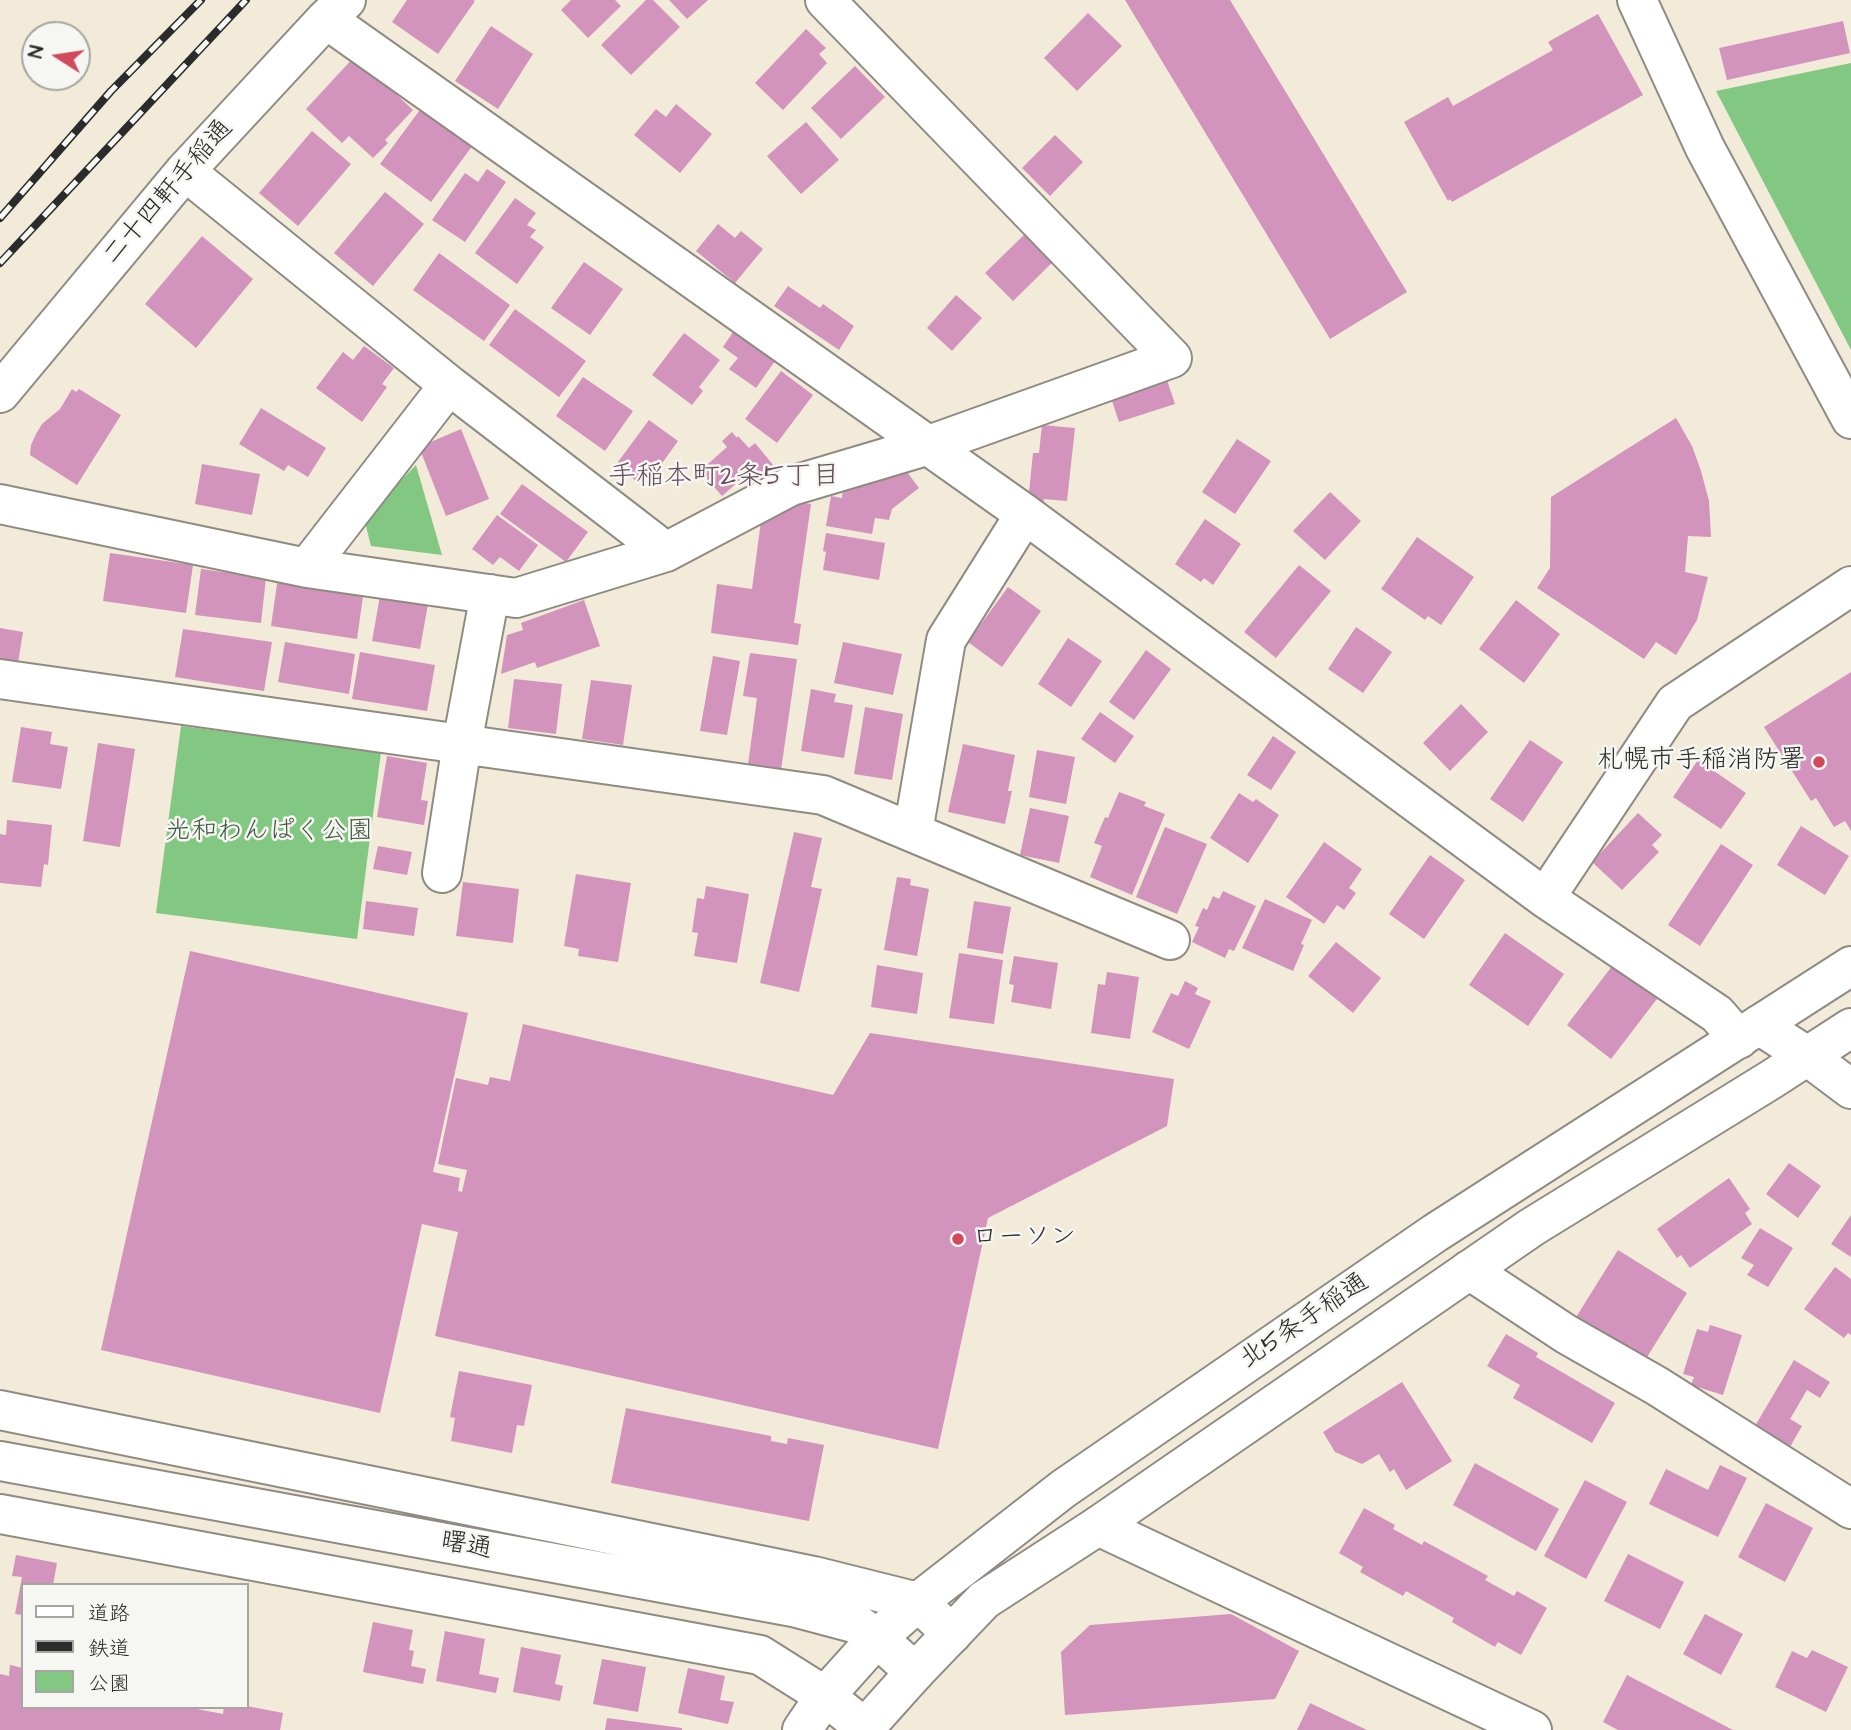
<!DOCTYPE html>
<html>
<head>
<meta charset="utf-8">
<style>
	body { margin:0 }
	#map { position:relative; width:1851px; height:1730px; overflow:hidden; background:#f3ebd9; font-family:"Architects Daughter","Klee One",sans-serif }
	canvas { display:block }
	.legend { position:absolute; left:21px; top:1583px; width:228px; height:126px; box-sizing:border-box; background:#f6f6f2; border:2px solid #a5a5a2; margin:0; padding:9px 12px; list-style:none; font-size:21px; color:#2b2b2b }
	.legend li { display:flex; align-items:center; gap:14px; height:35px }
	.legend b { width:35px; border:2px solid #a5a5a2 }
	.north { position:absolute; left:21px; top:21px; width:70px; height:70px; box-sizing:border-box; background:#f6f6f2; border:2px solid #a5a5a2; border-radius:50%; rotate:282deg; font-size:19px; font-weight:700; line-height:28px; text-align:center; color:#2b2b2b }
	.north::after { content:''; display:block; margin:auto; width:24px; height:32px; background:#d1495b; clip-path:polygon(50% 0,100% 100%,50% 72%,0 100%) }
</style>
</head>
<body>
<div id="map">
<canvas width="1851" height="1730"></canvas>
<ul class="legend">
<li><b style="height:9px;background:#fff"></b>道路</li>
<li><b style="height:9px;background:#2b2b2b"></b>鉄道</li>
<li><b style="height:19px;background:#82c782"></b>公園</li>
</ul>
<div class="north">N</div>
</div>
<script>
const ctx = document.querySelector('canvas').getContext('2d');
ctx.lineJoin = 'round';
function fill(path, color) {
  ctx.fillStyle = color;
  ctx.fill(path, 'evenodd');
}
function shape(rows) {
  const path = new Path2D();
  for (const r of rows) {
    path.moveTo(r[0], r[1]);
    for (let i = 2; i < r.length; i += 2) path.lineTo(r[i], r[i + 1]);
  }
  return path;
}
function stroke(path, color, width, dash) {
  ctx.strokeStyle = color;
  ctx.lineWidth = width;
  ctx.lineCap = dash ? 'butt' : 'round';
  ctx.setLineDash(dash || []);
  ctx.stroke(path);
}
function drawText(font, color, halo, rows, align = 'center') {
  ctx.font = font + ' "Architects Daughter","Klee One",sans-serif';
  ctx.lineWidth = 5;
  ctx.setLineDash([]);
  ctx.textBaseline = 'middle';
  ctx.strokeStyle = halo;
  ctx.fillStyle = color;
  for (const [text, x, y, turn = 0] of rows) {
    ctx.save();
    ctx.translate(x, y);
    ctx.rotate((+turn || 0) * Math.PI / 180);
    ctx.textAlign = isNaN(turn) ? turn : align;
    if (halo) ctx.strokeText(text, 0, 0);
    ctx.fillText(text, 0, 0);
    ctx.restore();
  }
}
fill(shape([
	[1851,63,1851,350,1716,91],
	[416,465,442,555,371,546,364,518],
	[181,726,381,752,357,939,156,913]
]), '#82c782');
fill(shape([
	[407,0,473,0,475,1,438,54,392,22],
	[571,0,615,0,621,6,588,38,561,10],
	[646,0,653,0,680,27,631,75,601,45],
	[669,0,708,0,687,19],
	[1125,0,1230,0,1407,292,1330,339],
	[1088,13,1122,46,1077,91,1044,58],
	[1598,14,1643,95,1452,202,1450,199,1448,201,1404,122,1448,97,1453,106,1553,50,1548,42],
	[1843,21,1850,53,1727,80,1719,48],
	[491,26,533,54,498,109,455,81],
	[806,29,826,48,819,54,827,63,783,110,755,83],
	[355,56,413,110,385,140,388,143,373,158,349,136,342,143,306,109],
	[855,66,885,97,841,139,811,108],
	[676,104,712,134,680,173,634,135,656,109,666,117],
	[422,107,473,145,431,202,380,164],
	[806,122,839,160,801,194,767,156],
	[312,131,351,164,298,226,259,193],
	[1055,135,1083,162,1050,196,1022,168],
	[487,169,506,182,465,242,432,220,465,173,478,182],
	[385,192,424,224,373,286,334,253],
	[515,198,536,213,527,225,536,230,530,237,544,247,517,284,475,253],
	[718,224,735,238,741,231,763,249,735,283,696,251],
	[1031,228,1059,256,1013,301,985,273],
	[202,236,253,279,196,348,145,304],
	[439,253,510,305,484,341,413,290],
	[584,262,623,289,590,335,551,308],
	[788,286,820,308,823,304,854,326,839,350,774,306],
	[956,295,982,318,952,351,927,328],
	[515,309,586,361,559,397,489,345],
	[733,332,775,361,756,388,729,369,738,358,723,347],
	[684,333,720,360,699,387,703,391,692,405,652,375],
	[364,346,394,368,382,384,387,387,362,422,316,388,343,352,353,360],
	[781,371,813,395,777,443,745,419],
	[1165,374,1175,404,1119,422,1109,392],
	[583,377,633,411,605,451,556,416],
	[72,389,76,392,79,389,121,415,77,485,30,455,31,445,36,434,42,424,60,409],
	[261,408,326,448,308,477,288,465,284,471,239,444],
	[1676,418,1692,446,1701,471,1709,501,1711,537,1688,536,1685,572,1708,577,1697,620,1676,655,1656,642,1644,659,1537,588,1550,568,1551,497],
	[649,420,678,441,645,487,615,466],
	[1042,425,1075,428,1067,501,1044,499,1043,504,1028,502,1033,453,1039,453],
	[461,429,489,499,446,516,419,447],
	[732,432,737,438,738,436,749,448,755,443,774,466,756,482,748,473,722,496,700,471,727,447,722,441],
	[1237,439,1271,461,1235,514,1202,492],
	[898,460,919,488,892,509,889,520,875,518,872,534,826,526,831,496,842,498,844,481,865,484],
	[202,464,260,474,252,515,195,504],
	[522,484,588,532,566,562,500,514],
	[1330,492,1361,521,1325,560,1293,531],
	[784,500,811,504,794,623,801,624,798,645,711,633,717,584,752,589,763,506],
	[497,515,538,545,519,571,500,557,493,565,472,549],
	[1205,519,1241,544,1213,585,1204,578,1201,582,1175,564],
	[826,533,885,543,879,580,823,570,826,552,823,551],
	[1417,537,1474,577,1441,625,1428,616,1425,620,1381,589],
	[110,553,193,565,186,613,103,601],
	[1299,565,1331,591,1276,658,1244,632],
	[201,569,266,578,261,623,195,615],
	[278,577,364,589,357,639,271,626],
	[1008,587,1041,611,1002,667,968,642],
	[380,596,428,604,420,649,372,641],
	[584,600,600,646,537,668,535,662,501,674,507,635,523,630,521,623],
	[1516,600,1560,634,1524,683,1479,649],
	[1356,627,1392,652,1363,693,1328,669],
	[0,628,23,632,18,663,0,661],
	[183,629,272,642,264,691,175,677],
	[1068,638,1102,661,1071,707,1038,684],
	[285,642,355,654,349,694,278,682],
	[843,642,902,654,893,695,834,683],
	[1146,650,1171,669,1134,720,1109,702],
	[360,652,435,665,427,711,352,699],
	[750,653,797,659,781,770,748,765,757,698,743,696],
	[713,656,740,661,727,735,700,731],
	[1851,672,1851,831,1845,821,1834,827,1816,798,1811,801,1764,727],
	[514,679,562,684,556,734,508,728],
	[591,680,632,685,623,745,582,739],
	[811,689,836,694,834,702,853,705,844,758,801,751],
	[1461,704,1488,732,1450,771,1423,743],
	[865,707,903,714,892,780,854,774],
	[1100,712,1134,736,1115,763,1081,739],
	[21,727,52,732,50,744,68,747,61,789,12,782],
	[1273,736,1296,752,1271,790,1247,775],
	[1530,740,1563,762,1523,822,1490,799],
	[98,743,135,749,120,847,83,841],
	[963,744,1015,755,1008,791,1012,791,1005,824,948,812],
	[1037,750,1075,757,1066,804,1029,797],
	[387,756,427,763,421,800,428,801,424,825,377,817],
	[1698,760,1746,793,1721,829,1673,797],
	[1119,792,1146,802,1144,806,1165,814,1132,895,1090,877,1102,846,1094,843,1105,817,1108,818],
	[1239,793,1253,802,1256,799,1279,815,1248,863,1210,838],
	[1030,808,1069,816,1059,863,1020,855],
	[1638,813,1662,835,1652,845,1659,852,1622,890,1592,862],
	[7,820,52,825,48,865,44,864,41,887,0,883,0,834,6,835],
	[1801,826,1849,856,1825,895,1777,865],
	[1165,827,1207,844,1177,914,1136,897],
	[794,832,822,838,811,887,822,889,799,992,760,983],
	[1324,842,1362,869,1349,888,1356,893,1344,910,1337,905,1324,924,1286,897],
	[1721,844,1753,865,1700,946,1668,925],
	[378,846,412,852,407,875,373,869],
	[1430,855,1465,880,1424,939,1389,914],
	[576,874,631,883,618,962,578,956,579,949,564,946],
	[897,877,911,879,910,885,929,889,917,956,884,950],
	[463,882,519,889,513,943,456,936],
	[706,886,749,894,737,963,694,956,698,933,692,932,697,898,704,899],
	[1223,891,1256,906,1234,951,1229,949,1225,958,1192,942,1199,927,1195,926,1203,908,1207,910,1213,896,1219,899],
	[1265,899,1312,920,1301,944,1304,945,1293,971,1242,948],
	[366,901,418,908,414,936,363,929],
	[974,901,1011,907,1003,954,967,948],
	[1505,933,1564,974,1528,1026,1469,985],
	[1336,942,1381,978,1353,1013,1308,976],
	[190,951,468,1013,433,1172,460,1178,458,1191,462,1192,467,1170,438,1164,456,1078,488,1085,490,1077,510,1081,523,1024,833,1095,870,1033,1174,1079,1167,1126,988,1218,938,1449,435,1336,458,1232,422,1224,380,1413,101,1350],
	[959,953,1003,960,994,1024,949,1018],
	[1014,956,1058,963,1051,1009,1011,1002,1014,985,1009,984],
	[1619,957,1663,991,1611,1059,1567,1025],
	[877,965,923,973,917,1014,871,1007],
	[1107,972,1139,977,1130,1039,1091,1033,1098,984,1105,985],
	[1185,981,1198,988,1195,994,1211,1001,1189,1049,1152,1032,1171,993,1178,996],
	[1789,1163,1821,1186,1798,1218,1766,1194],
	[1729,1178,1750,1209,1745,1213,1752,1224,1690,1268,1681,1255,1677,1258,1657,1229],
	[1851,1215,1851,1257,1831,1244],
	[1760,1228,1793,1248,1768,1287,1747,1275,1754,1265,1741,1258],
	[1618,1250,1687,1293,1642,1365,1573,1322],
	[1835,1267,1851,1279,1851,1335,1848,1333,1844,1338,1804,1309],
	[1710,1325,1742,1335,1723,1395,1691,1385,1694,1377,1683,1374,1697,1329,1708,1332],
	[1506,1334,1538,1353,1536,1357,1615,1403,1592,1443,1513,1398,1520,1385,1487,1366],
	[1794,1360,1830,1382,1820,1398,1807,1390,1790,1419,1802,1426,1787,1452,1752,1431],
	[459,1371,532,1385,524,1426,517,1425,512,1453,451,1441,455,1418,450,1417],
	[1402,1382,1452,1461,1406,1490,1394,1469,1390,1472,1379,1454,1362,1464,1335,1452,1323,1432],
	[626,1408,771,1436,771,1441,787,1444,788,1438,824,1445,809,1521,611,1483],
	[1475,1463,1559,1509,1536,1551,1453,1505],
	[1720,1465,1747,1478,1718,1537,1649,1504,1666,1469,1708,1490],
	[1585,1480,1627,1502,1586,1579,1544,1556],
	[1766,1503,1813,1528,1785,1582,1738,1557],
	[1364,1508,1395,1525,1393,1529,1422,1545,1424,1541,1488,1576,1485,1580,1514,1596,1517,1591,1547,1608,1521,1655,1498,1642,1495,1647,1452,1622,1454,1618,1406,1591,1403,1596,1360,1572,1363,1567,1339,1553],
	[1628,1554,1684,1582,1660,1629,1604,1601],
	[16,1555,57,1563,53,1585,23,1585,23,1615,15,1614,22,1577,12,1576],
	[1231,1614,1299,1651,1275,1699,1065,1715,1061,1652,1090,1625],
	[1705,1614,1743,1634,1721,1675,1683,1654],
	[373,1622,413,1630,409,1650,414,1651,411,1666,426,1669,423,1684,363,1672],
	[445,1631,485,1639,479,1674,499,1678,496,1693,436,1681],
	[521,1647,561,1655,555,1684,563,1686,560,1701,513,1692],
	[1812,1650,1848,1667,1826,1712,1775,1687,1792,1651,1807,1658],
	[602,1659,646,1667,638,1712,593,1704],
	[10,1665,23,1668,23,1707,187,1707,223,1714,224,1707,247,1706,283,1713,280,1730,0,1730,0,1674,9,1676],
	[688,1668,725,1676,720,1700,734,1702,728,1724,678,1713],
	[1627,1675,1733,1730,1618,1730,1603,1722],
	[1310,1703,1367,1730,1297,1730],
	[607,1718,682,1728,682,1730,605,1730]
]), '#d293bc');
const minor = shape([
	[1637,0,1705,148,1851,419],
	[326,19,1025,514,1545,898,1717,1014,1739,1039],
	[185,171,449,385,666,552],
	[0,393,185,171,326,19,346,0],
	[0,504,307,568,516,598,666,552,791,486,929,445,1172,358,825,0],
	[307,568,449,385],
	[0,679,823,795,1170,940],
	[913,832,946,640,1025,514],
	[442,873,462,744,490,594],
	[1545,898,1675,703,1851,586],
	[1759,1025,1807,1056,1851,1089],
	[1469,1270,1566,1334,1657,1386,1851,1509],
	[0,1410,814,1576,918,1602,952,1634],
	[0,1461,793,1607,857,1624,877,1638,915,1672],
	[0,1514,760,1655,825,1696,865,1728],
	[1098,1526,1532,1730]
]);
const highway = shape([
	[802,1730,825,1696,877,1638,918,1602,1063,1489,1435,1233,1851,966],
	[863,1730,915,1672,984,1600,1098,1526,1532,1227,1772,1079,1851,1028]
]);
stroke(minor, '#8f8b82', 42);
stroke(highway, '#8f8b82', 42);
stroke(minor, '#fff', 38);
stroke(highway, '#fff', 38);
const rail = shape([
	[0,218,111,91,201,0],
	[0,263,246,0]
]);
stroke(rail, '#2b2b2b', 8);
stroke(rail, '#f6f6f2', 5, [16]);
for (const [x, y, r, color] of [
	[1819,762,7,"#d1495b"],
	[958,1239,7,"#d1495b"]
]) {
  const dot = new Path2D();
  dot.arc(x, y, r, 0, 2 * Math.PI);
  ctx.fillStyle = color;
  ctx.fill(dot);
  stroke(dot, '#f6f6f2', 2.5);
}
drawText('26px', '#2b2b2b', '#f6f6f2', [
	["二十四軒手稲通",169,193,-49],
	["北5条手稲通",1305,1322,-34],
	["曙通",466,1547,10]
]);
drawText('26px', '#2b2b2b', '#f6f6f2', [
	["札幌市手稲消防署",1805,762],
	["ローソン",972,1239,"left"]
], 'right');
drawText('26px', '#455a45', '#f6f6f2', [
	["光和わんぱく公園",269,833]
]);
drawText('28px', '#654f5e', '#f6f6f2', [
	["手稲本町2条5丁目",724,478]
]);
</script>
</body>
</html>
